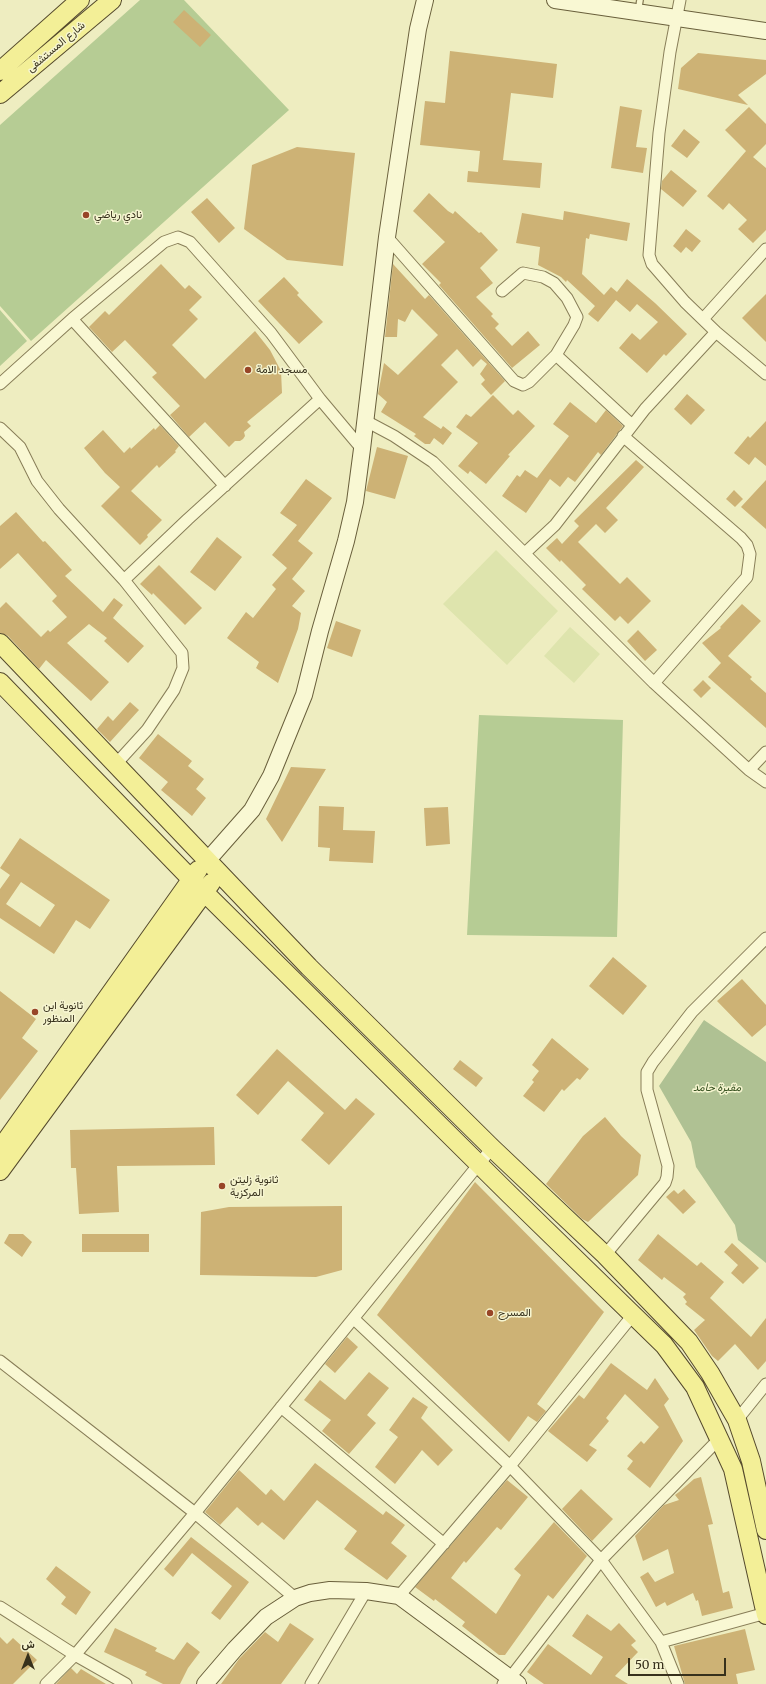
<!DOCTYPE html>
<html>
<head>
<meta charset="utf-8">
<style>
	body { margin:0 }
	#map { position:relative; width:766px; height:1684px; overflow:hidden; background:#eeedc0; font-family:Merriweather,Vazirmatn,serif }
	canvas { display:block }
	.north { position:absolute; left:8px; top:1636px; width:40px; height:40px; -webkit-text-stroke:3px #f6f5d0; paint-order:stroke; rotate:0deg; font-size:11px; font-weight:700; line-height:16px; text-align:center; color:#37311c }
	.north::after { content:''; display:block; margin:auto; width:14px; height:18px; background:#37311c; clip-path:polygon(50% 0,100% 100%,50% 72%,0 100%) }
	.scale { position:absolute; left:628px; top:1658px; width:98px; height:18px; box-sizing:border-box; border:2px solid #37311c; border-top:0; padding-left:5px; font-size:12px; line-height:14px; white-space:nowrap; color:#37311c; -webkit-text-stroke:3px #f6f5d0; paint-order:stroke }
</style>
</head>
<body>
<div id="map">
<canvas width="766" height="1684"></canvas>
<div class="north">ش</div>
<div class="scale">50 m</div>
</div>
<script>
const ctx = document.querySelector('canvas').getContext('2d');
ctx.lineJoin = 'round';
function fill(path, color) {
  ctx.fillStyle = color;
  ctx.fill(path, 'evenodd');
}
function shape(rows) {
  const path = new Path2D();
  for (const r of rows) {
    path.moveTo(r[0], r[1]);
    for (let i = 2; i < r.length; i += 2) path.lineTo(r[i], r[i + 1]);
  }
  return path;
}
function stroke(path, color, width, dash) {
  ctx.strokeStyle = color;
  ctx.lineWidth = width;
  ctx.lineCap = dash ? 'butt' : 'round';
  ctx.setLineDash(dash || []);
  ctx.stroke(path);
}
function drawText(font, color, halo, rows, align = 'center') {
  ctx.font = font + ' Merriweather,Vazirmatn,serif';
  ctx.lineWidth = 3;
  ctx.setLineDash([]);
  ctx.textBaseline = 'middle';
  ctx.strokeStyle = halo;
  ctx.fillStyle = color;
  for (const [text, x, y, turn = 0] of rows) {
    ctx.save();
    ctx.translate(x, y);
    ctx.rotate((+turn || 0) * Math.PI / 180);
    ctx.textAlign = isNaN(turn) ? turn : align;
    if (halo) ctx.strokeText(text, 0, 0);
    ctx.fillText(text, 0, 0);
    ctx.restore();
  }
}
fill(shape([
	[496,550,558,611,507,665,443,604],
	[570,627,600,654,574,683,544,656]
]), '#dee4ad');
fill(shape([
	[140,0,184,0,289,110,31,341,0,306,0,125],
	[0,310,27,341,0,366],
	[479,715,623,720,617,937,467,935]
]), '#b6cc94');
fill(shape([
	[704,1020,766,1062,766,1263,738,1240,735,1225,696,1167,691,1142,659,1086]
]), '#afc193');
fill(shape([
	[184,10,211,35,200,47,173,22],
	[450,51,557,64,553,98,511,93,503,160,542,163,540,188,467,182,468,171,478,172,480,151,420,145,425,101,445,103],
	[698,53,766,60,766,74,738,95,748,105,678,89,681,68],
	[620,106,642,110,636,147,647,148,643,173,611,168],
	[749,107,766,124,766,144,753,157,766,168,766,230,753,243,738,229,747,220,729,203,723,210,707,196,746,151,725,130],
	[684,129,700,142,687,158,671,146],
	[297,147,355,153,343,266,287,260,244,229,252,165],
	[671,170,697,191,683,207,661,189,662,181],
	[429,193,448,211,453,214,455,211,479,233,481,232,498,250,480,268,493,283,476,297,493,314,491,316,499,324,495,328,512,346,528,331,540,345,512,368,439,285,441,283,422,264,445,242,413,211],
	[207,198,235,228,219,243,191,212],
	[564,211,630,223,627,241,590,234,589,239,586,238,582,274,604,295,611,287,617,292,627,279,655,303,687,334,666,356,664,354,647,373,619,348,632,333,640,340,658,322,637,304,630,312,616,300,598,322,588,314,595,306,567,280,566,282,561,277,538,265,540,247,516,243,522,213,563,220],
	[686,229,701,241,692,252,686,247,681,253,673,246],
	[161,264,185,289,189,285,202,297,189,310,198,319,172,345,205,379,255,331,270,350,281,371,282,393,247,422,251,426,244,432,245,436,243,439,240,441,235,441,229,447,205,422,189,437,170,415,180,406,152,377,157,373,125,340,112,352,89,327,105,311,109,315],
	[393,264,425,299,429,295,505,381,491,395,481,384,485,380,480,374,487,364,481,359,473,367,457,349,441,365,458,382,423,417,441,429,443,426,452,433,443,445,434,438,430,444,425,444,414,436,416,434,381,412,387,402,378,394,384,363,398,375,438,335,412,309,405,322,398,319,397,337,385,337],
	[284,277,299,293,297,295,323,322,299,344,258,301],
	[766,294,766,342,742,318],
	[687,394,705,410,691,425,674,409],
	[493,395,513,415,518,410,535,426,508,455,510,456,486,484,470,471,468,474,458,466,478,443,456,427,466,414,471,417],
	[570,402,596,423,606,410,623,426,601,455,598,452,575,482,568,477,560,487,550,479,526,513,502,496,517,475,520,477,525,470,537,478,569,436,553,424],
	[766,421,766,466,755,457,749,465,734,453,748,436,750,438],
	[160,425,179,446,175,451,176,452,159,468,157,465,131,491,162,520,147,535,148,537,140,545,101,506,120,487,105,473,84,448,103,430,124,453,130,447,131,449,154,428,155,430],
	[377,447,408,456,395,499,366,491],
	[636,460,644,467,606,508,618,520,605,533,596,524,578,542,620,584,627,577,651,601,628,624,620,616,615,621,582,589,586,585,561,560,560,562,546,548,557,538,562,544,579,526,574,521],
	[306,479,332,498,298,541,313,553,292,579,305,591,292,606,301,613,298,629,278,683,256,668,259,662,227,638,246,612,253,618,276,589,272,585,287,568,272,555,297,525,280,513],
	[766,480,766,529,741,507],
	[734,490,743,499,735,507,726,499],
	[16,512,43,542,45,541,72,570,65,576,103,612,114,598,123,605,113,618,144,646,128,663,104,641,107,638,89,624,67,643,109,682,91,701,46,660,39,669,8,636,0,633,0,608,6,602,41,637,48,630,50,632,67,617,52,601,57,596,18,553,0,569,0,526],
	[217,537,242,557,215,591,190,572],
	[159,565,202,608,185,625,153,593,152,595,140,584],
	[742,604,761,621,728,656,752,677,750,679,766,693,766,728,708,677,721,663,702,643,721,628,720,627],
	[336,621,361,630,352,657,327,648],
	[638,630,657,650,645,661,627,641],
	[703,680,711,688,701,698,693,690],
	[130,702,139,710,110,742,97,729,108,716,113,721],
	[158,734,192,761,188,766,204,779,196,789,206,798,192,816,161,790,168,782,139,758],
	[291,767,326,769,282,842,266,819],
	[319,806,344,807,343,830,375,831,373,863,329,861,330,848,318,847],
	[448,807,450,844,426,846,424,808],
	[20,838,110,900,90,929,76,920,54,954,0,918,0,889,10,875,0,868],
	[21,882,55,905,40,927,6,904],
	[613,957,647,986,623,1015,589,986],
	[742,979,766,1005,766,1025,752,1037,717,1001],
	[0,991,36,1019,22,1038,38,1051,0,1100],
	[552,1038,589,1069,580,1080,577,1078,564,1091,562,1089,544,1112,523,1096,534,1082,532,1080,539,1071,532,1065],
	[277,1049,345,1110,356,1098,375,1114,329,1165,301,1140,324,1113,288,1081,258,1115,236,1095],
	[460,1060,483,1078,476,1087,453,1069],
	[605,1117,621,1136,641,1155,638,1175,588,1222,582,1219,546,1184,583,1136],
	[214,1127,215,1165,117,1166,119,1212,79,1214,76,1168,71,1168,70,1130],
	[475,1182,604,1312,537,1404,546,1411,537,1422,528,1416,509,1442,377,1315],
	[684,1189,696,1202,683,1214,666,1197,674,1190,678,1194],
	[342,1206,342,1270,316,1277,200,1275,201,1212,229,1207],
	[9,1234,23,1234,32,1242,22,1257,4,1243],
	[82,1234,149,1234,149,1252,82,1252],
	[658,1234,697,1266,701,1262,724,1282,710,1298,751,1337,766,1318,766,1361,758,1370,735,1344,718,1361,712,1356,694,1330,705,1320,685,1304,687,1302,683,1297,686,1294,664,1277,662,1280,638,1260],
	[732,1243,759,1268,743,1284,731,1273,738,1265,724,1252],
	[347,1337,358,1347,335,1373,325,1364],
	[611,1363,647,1390,655,1378,669,1399,664,1405,683,1441,650,1488,627,1469,633,1461,627,1456,641,1441,644,1444,659,1427,625,1394,606,1418,609,1421,589,1445,597,1450,587,1462,548,1431,579,1395,584,1399],
	[369,1372,389,1388,367,1415,376,1423,349,1454,322,1431,331,1420,304,1400,320,1380,345,1400],
	[413,1397,428,1407,421,1418,453,1450,438,1466,422,1450,395,1484,375,1467,398,1437,389,1430],
	[315,1463,383,1515,386,1511,405,1525,391,1543,407,1556,387,1580,344,1549,357,1531,317,1500,284,1540,262,1522,258,1526,237,1507,220,1525,205,1512,239,1470,266,1495,271,1489,284,1501],
	[701,1477,713,1524,708,1525,723,1593,729,1591,733,1608,702,1616,698,1600,696,1601,693,1593,667,1606,665,1602,656,1607,640,1577,648,1572,655,1582,674,1573,668,1549,643,1561,635,1536,664,1505,679,1500,675,1495,679,1492,694,1479],
	[507,1480,528,1497,501,1530,497,1527,466,1563,464,1561,451,1578,496,1614,521,1575,514,1569,554,1522,587,1556,553,1599,548,1595,505,1655,499,1655,462,1626,465,1622,435,1599,434,1601,415,1587],
	[581,1489,613,1519,592,1541,562,1509],
	[191,1537,249,1582,220,1620,211,1613,232,1586,192,1553,173,1577,164,1569],
	[56,1566,91,1592,76,1615,61,1604,66,1597,46,1579],
	[587,1614,611,1631,619,1623,636,1641,631,1645,638,1652,615,1676,628,1684,544,1684,527,1672,548,1644,591,1675,603,1657,572,1636],
	[290,1623,314,1639,281,1684,221,1684,239,1659,265,1632,278,1642],
	[115,1628,157,1648,155,1651,174,1660,187,1642,200,1652,188,1668,180,1684,163,1684,145,1675,147,1672,104,1652],
	[745,1629,755,1670,736,1674,738,1684,685,1684,674,1646],
	[0,1637,7,1644,13,1638,37,1660,13,1684,0,1684],
	[71,1668,77,1674,81,1669,106,1684,56,1684]
]), '#cdb275');
const lane = shape([
	[638,12,640,0]
]);
const street = shape([
	[680,0,670,52,659,133,649,255,652,264,685,302,716,332,766,374],
	[387,237,514,381,523,385,529,382,556,355,574,325,577,317,567,298,554,283,543,277,523,273,502,291],
	[72,319,225,486],
	[703,319,766,249],
	[556,355,632,425],
	[0,384,72,319,164,242,178,237,190,242,271,333,320,399,362,449],
	[364,420,394,436,433,462,654,683,749,770,766,782],
	[0,428,20,447,37,481,59,509,124,580,182,653,183,668,174,690,147,730,116,764],
	[623,436,741,538,747,545,750,554,747,577,654,683],
	[525,553,555,525,645,409,716,332],
	[124,580,188,519,320,399],
	[749,770,766,752],
	[605,1255,665,1183,667,1177,668,1166,647,1090,647,1072,653,1062,692,1012,766,938],
	[354,1319,510,1466,601,1560,661,1642,678,1684],
	[0,1361,195,1513,295,1598],
	[281,1407,444,1544],
	[737,1420,766,1384],
	[399,1596,510,1466,633,1315],
	[0,1607,75,1655,126,1684],
	[661,1642,766,1613],
	[46,1684,75,1655,195,1513,492,1148],
	[311,1684,366,1591],
	[503,1684,510,1678,601,1560,720,1438]
]);
const secondary = shape([
	[555,0,766,31],
	[207,861,252,810,271,776,304,695,320,631,346,541,355,502,362,449,387,237,418,29,425,0],
	[205,1684,235,1649,266,1617,295,1598,310,1593,330,1590,366,1591,399,1596,518,1684]
]);
const primary = shape([
	[0,71,80,0],
	[0,94,112,0],
	[0,643,309,967,492,1148,605,1255,689,1342,710,1373,737,1420,751,1461,766,1530],
	[0,682,191,879,510,1195,664,1345,695,1387,733,1469,766,1615],
	[0,1149,198,870],
	[0,1171,211,883]
]);
stroke(lane, '#887e58', 8);
stroke(street, '#887e58', 13);
stroke(secondary, '#695f3b', 18);
stroke(primary, '#554a2c', 20);
stroke(lane, '#f9f8d3', 5.5);
stroke(street, '#f9f8d3', 11);
stroke(secondary, '#f9f8d3', 16);
stroke(primary, '#f3ef97', 18);
for (const [x, y, r, color] of [
	[86,215,4,"#984527"],
	[248,370,4,"#984527"],
	[35,1012,4,"#984527"],
	[222,1186,4,"#984527"],
	[490,1313,4,"#984527"]
]) {
  const dot = new Path2D();
  dot.arc(x, y, r, 0, 2 * Math.PI);
  ctx.fillStyle = color;
  ctx.fill(dot);
  stroke(dot, '#f6f5d0', 1.5);
}
drawText('11px', '#37311c', '#f6f5d0', [
	["شارع المستشفى",56,47,-40]
]);
drawText('11px', '#37311c', '#f6f5d0', [
	["نادي رياضي",94,215],
	["مسجد الامة",256,370],
	["ثانوية ابن",43,1006],
	["المنظور",43,1019],
	["ثانوية زليتن",230,1180],
	["المركزية",230,1193],
	["المسرح",498,1313]
], 'left');
drawText('italic 11px', '#3a5423', '#f6f5d0', [
	["مقبرة حامد",717,1088]
]);
</script>
</body>
</html>
